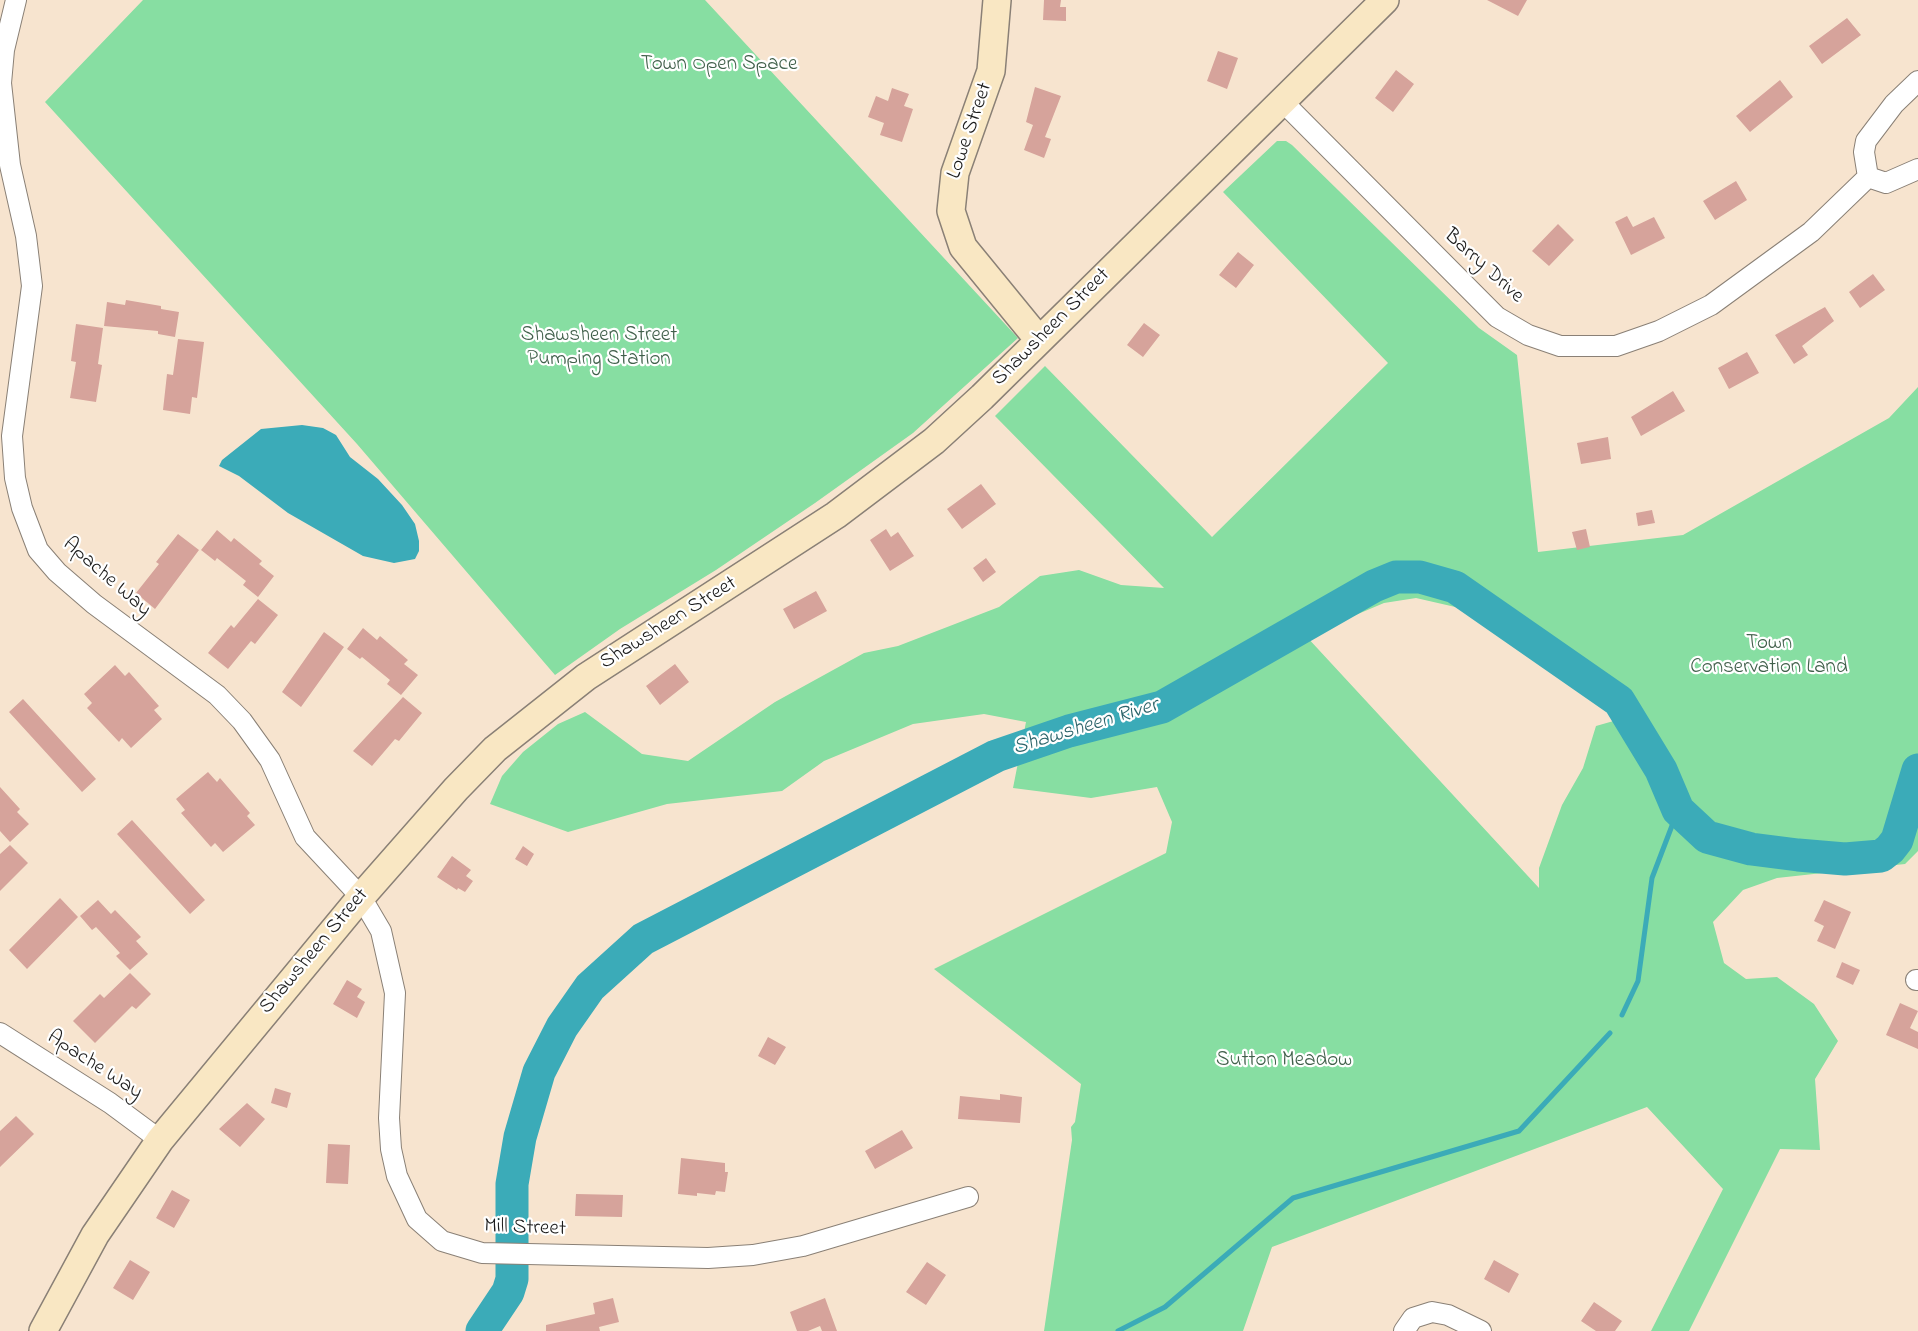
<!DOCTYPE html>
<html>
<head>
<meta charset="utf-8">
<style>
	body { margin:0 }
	canvas { display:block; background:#f7e4cf }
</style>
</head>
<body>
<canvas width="1918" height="1331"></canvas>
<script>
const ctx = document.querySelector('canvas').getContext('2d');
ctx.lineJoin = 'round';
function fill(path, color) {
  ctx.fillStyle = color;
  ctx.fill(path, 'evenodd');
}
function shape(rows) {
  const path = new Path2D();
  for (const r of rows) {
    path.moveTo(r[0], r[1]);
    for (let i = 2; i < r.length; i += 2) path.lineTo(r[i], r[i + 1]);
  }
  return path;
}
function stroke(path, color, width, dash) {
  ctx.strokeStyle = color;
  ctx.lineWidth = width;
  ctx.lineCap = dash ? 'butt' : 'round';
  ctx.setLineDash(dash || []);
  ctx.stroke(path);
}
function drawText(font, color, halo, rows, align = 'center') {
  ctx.font = font + ' "Indie Flower",sans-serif';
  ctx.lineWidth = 4.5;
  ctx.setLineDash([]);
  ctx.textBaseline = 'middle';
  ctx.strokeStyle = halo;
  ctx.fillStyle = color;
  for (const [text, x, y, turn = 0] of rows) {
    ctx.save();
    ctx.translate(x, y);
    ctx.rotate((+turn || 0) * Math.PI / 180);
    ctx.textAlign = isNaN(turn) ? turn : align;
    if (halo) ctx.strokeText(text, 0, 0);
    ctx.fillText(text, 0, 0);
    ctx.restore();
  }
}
fill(shape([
	[143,0,705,0,1018,338,913,433,815,503,716,570,620,629,555,675,357,444,45,102],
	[1277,141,1286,141,1292,145,1479,328,1517,355,1538,552,1683,535,1889,418,1918,387,1918,851,1905,864,1777,878,1743,890,1713,922,1724,963,1746,979,1777,977,1814,1004,1838,1041,1815,1079,1820,1150,1780,1149,1689,1331,1651,1331,1723,1189,1647,1107,1272,1247,1243,1331,1044,1331,1072,1140,1071,1127,1075,1122,1081,1084,934,969,1166,853,1172,822,1157,787,1091,798,1013,788,1026,722,984,714,913,724,824,761,782,791,667,804,568,832,490,804,502,776,523,752,558,724,585,712,642,754,688,761,775,702,864,653,898,646,999,607,1040,576,1079,570,1121,585,1164,588,995,416,1045,366,1212,537,1388,363,1223,192],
	[1416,598,1499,617,1520,635,1605,683,1620,697,1631,716,1596,726,1583,768,1562,805,1539,868,1539,888,1306,636,1384,603]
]), '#87dea2');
fill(shape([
	[302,425,323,428,336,435,350,457,378,479,402,505,415,524,419,541,419,551,415,559,394,563,363,556,288,513,239,476,219,466,222,460,261,429]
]), '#3babb8');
stroke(shape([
	[1622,1015,1638,981,1652,878,1678,810],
	[1118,1331,1165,1307,1293,1198,1519,1131,1610,1033]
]), '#3babb8', 5);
stroke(shape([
	[482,1331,508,1292,512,1279,512,1184,520,1137,539,1072,562,1027,590,987,643,939,996,756,1069,731,1162,707,1374,586,1396,577,1420,577,1455,587,1619,701,1661,770,1678,810,1707,837,1751,849,1798,855,1845,859,1881,856,1890,849,1897,840,1918,770]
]), '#3babb8', 33);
fill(shape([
	[1044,0,1061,0,1060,7,1066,7,1066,21,1043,20],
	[1487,0,1527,0,1518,16],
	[1847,18,1861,35,1822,64,1809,46],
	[1218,51,1238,58,1227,89,1207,81],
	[1396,70,1414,84,1393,112,1375,98],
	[1780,80,1793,97,1750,132,1736,116],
	[1035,87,1061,96,1045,137,1051,139,1044,158,1024,150,1033,125,1026,122],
	[892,88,909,94,904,106,913,109,902,142,880,135,884,123,868,117,876,96,888,101],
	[1736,181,1747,200,1715,220,1703,201],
	[1627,216,1633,227,1654,217,1665,238,1631,255,1615,222],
	[1558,224,1574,240,1549,266,1532,251],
	[1238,252,1254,265,1236,288,1219,275],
	[1873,274,1885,290,1860,308,1849,292],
	[126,300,161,306,161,309,179,312,175,337,158,334,158,331,104,326,107,302,125,305],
	[1825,307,1834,321,1802,346,1808,355,1794,364,1775,335],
	[1144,323,1160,335,1143,357,1127,345],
	[76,324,103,328,98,364,102,365,96,402,70,398,76,362,71,361],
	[178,339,204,342,197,398,192,397,190,414,163,410,167,374,173,375],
	[1747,352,1759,373,1729,389,1718,368],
	[1673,391,1685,411,1641,436,1631,417],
	[1608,437,1611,459,1581,464,1577,443],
	[981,484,996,504,962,529,947,509],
	[1652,510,1655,523,1638,526,1636,513],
	[886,529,891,537,898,532,914,556,890,571,870,540],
	[1586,529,1590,547,1577,550,1572,532],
	[217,530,231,542,234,538,262,561,259,564,274,576,258,597,243,585,246,581,217,558,215,561,201,550],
	[178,534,199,550,155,609,136,593,159,564,156,562],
	[986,558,996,572,983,582,973,568],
	[816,591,827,611,794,629,783,609],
	[258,599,278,615,255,644,251,641,228,669,208,653,231,625,234,628],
	[363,628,377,640,380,636,408,660,404,664,418,675,401,695,387,684,390,680,362,657,360,659,347,649],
	[324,632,344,647,301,707,282,692],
	[675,664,689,682,660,705,646,686],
	[115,665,125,676,129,672,159,706,154,710,162,719,131,748,122,738,119,742,87,708,92,703,84,694],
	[403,697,422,713,399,741,395,739,372,766,353,751],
	[23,699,96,779,82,792,9,712],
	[208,772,217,782,220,778,250,813,247,816,255,825,223,852,215,843,211,847,181,813,185,810,176,799],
	[0,787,20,809,17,812,29,824,10,842,0,831],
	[132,820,205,900,190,914,117,834],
	[10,845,28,863,0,891,0,854],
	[523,846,534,854,527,866,515,859],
	[452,856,471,870,466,876,473,881,465,892,458,888,457,890,437,877],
	[60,898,78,917,27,969,9,950],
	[98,900,111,914,115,910,141,937,136,941,148,954,130,970,116,956,120,953,96,927,92,930,80,916],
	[1824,900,1851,912,1835,949,1817,941,1824,926,1814,921],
	[1842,962,1860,970,1853,985,1836,977],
	[130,973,151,994,136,1009,132,1006,95,1043,73,1021,100,994,104,998],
	[347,980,362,989,357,997,365,1002,357,1018,333,1004],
	[1900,1003,1918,1011,1910,1028,1918,1032,1918,1049,1886,1035],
	[768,1037,786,1047,775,1065,758,1056],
	[275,1088,291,1093,287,1108,271,1103],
	[1000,1094,1022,1097,1020,1123,958,1119,960,1096,1000,1100],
	[247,1103,265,1119,240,1147,219,1129],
	[16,1116,34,1134,0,1167,0,1131],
	[902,1130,913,1148,875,1169,865,1151],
	[328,1144,350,1145,348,1184,326,1183],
	[681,1158,725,1163,725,1172,728,1172,725,1192,716,1191,715,1195,697,1193,697,1196,678,1194],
	[172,1190,190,1200,174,1228,156,1218],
	[576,1194,623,1195,622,1217,575,1216],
	[130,1260,150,1272,133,1300,113,1288],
	[1494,1260,1519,1274,1509,1293,1484,1279],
	[927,1262,946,1275,926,1305,906,1292],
	[613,1298,619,1322,599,1327,600,1331,546,1331,546,1325,595,1314,593,1303],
	[825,1298,837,1331,822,1331,820,1326,808,1331,797,1331,790,1312],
	[1594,1302,1622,1321,1615,1331,1596,1331,1581,1321]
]), '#d6a39b');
const street = shape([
	[16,0,4,50,1,83,10,165,26,236,32,286,12,436,15,478,22,508,38,550,57,572,94,604,217,695,242,721,270,760,305,837,361,897,381,931,395,993,389,1118,391,1149,397,1176,417,1219,442,1241,482,1253,708,1258,753,1255,803,1246,968,1197],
	[1283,102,1497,317,1528,335,1560,346,1616,346,1659,331,1711,305,1811,232,1868,177],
	[1868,177,1864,152,1866,141,1894,104,1918,81],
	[1868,177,1886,183,1918,169],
	[1916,980,1918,980],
	[0,1033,110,1103,160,1140],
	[1404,1331,1413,1318,1432,1312,1448,1315,1481,1331]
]);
const secondary = shape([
	[997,0,991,71,955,173,951,211,963,247,1039,340],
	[43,1331,95,1235,160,1140,361,897,456,789,495,749,586,677,836,515,934,441,982,397,1385,0]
]);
stroke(street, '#8a8076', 22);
stroke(secondary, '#8a8076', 30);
stroke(street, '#fff', 20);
stroke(secondary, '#f9e7c3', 27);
drawText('21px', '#41604b', '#fff', [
	["Town Open Space",719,66],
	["Shawsheen Street",599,337],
	["Pumping Station",599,361],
	["Town",1769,645],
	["Conservation Land",1769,669],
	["Sutton Meadow",1284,1062]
]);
drawText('21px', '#1c1c1c', '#fff', [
	["Lowe Street",971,131,-71],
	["Barry Drive",1483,267,42],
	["Shawsheen Street",1052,328,-45],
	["Apache Way",106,578,41],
	["Shawsheen Street",669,624,-32],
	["Shawsheen Street",315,952,-50],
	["Apache Way",94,1066,33],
	["Mill Street",525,1229,2]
]);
drawText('italic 22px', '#2c646a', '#fff', [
	["Shawsheen River",1086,728,-17]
]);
</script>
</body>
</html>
